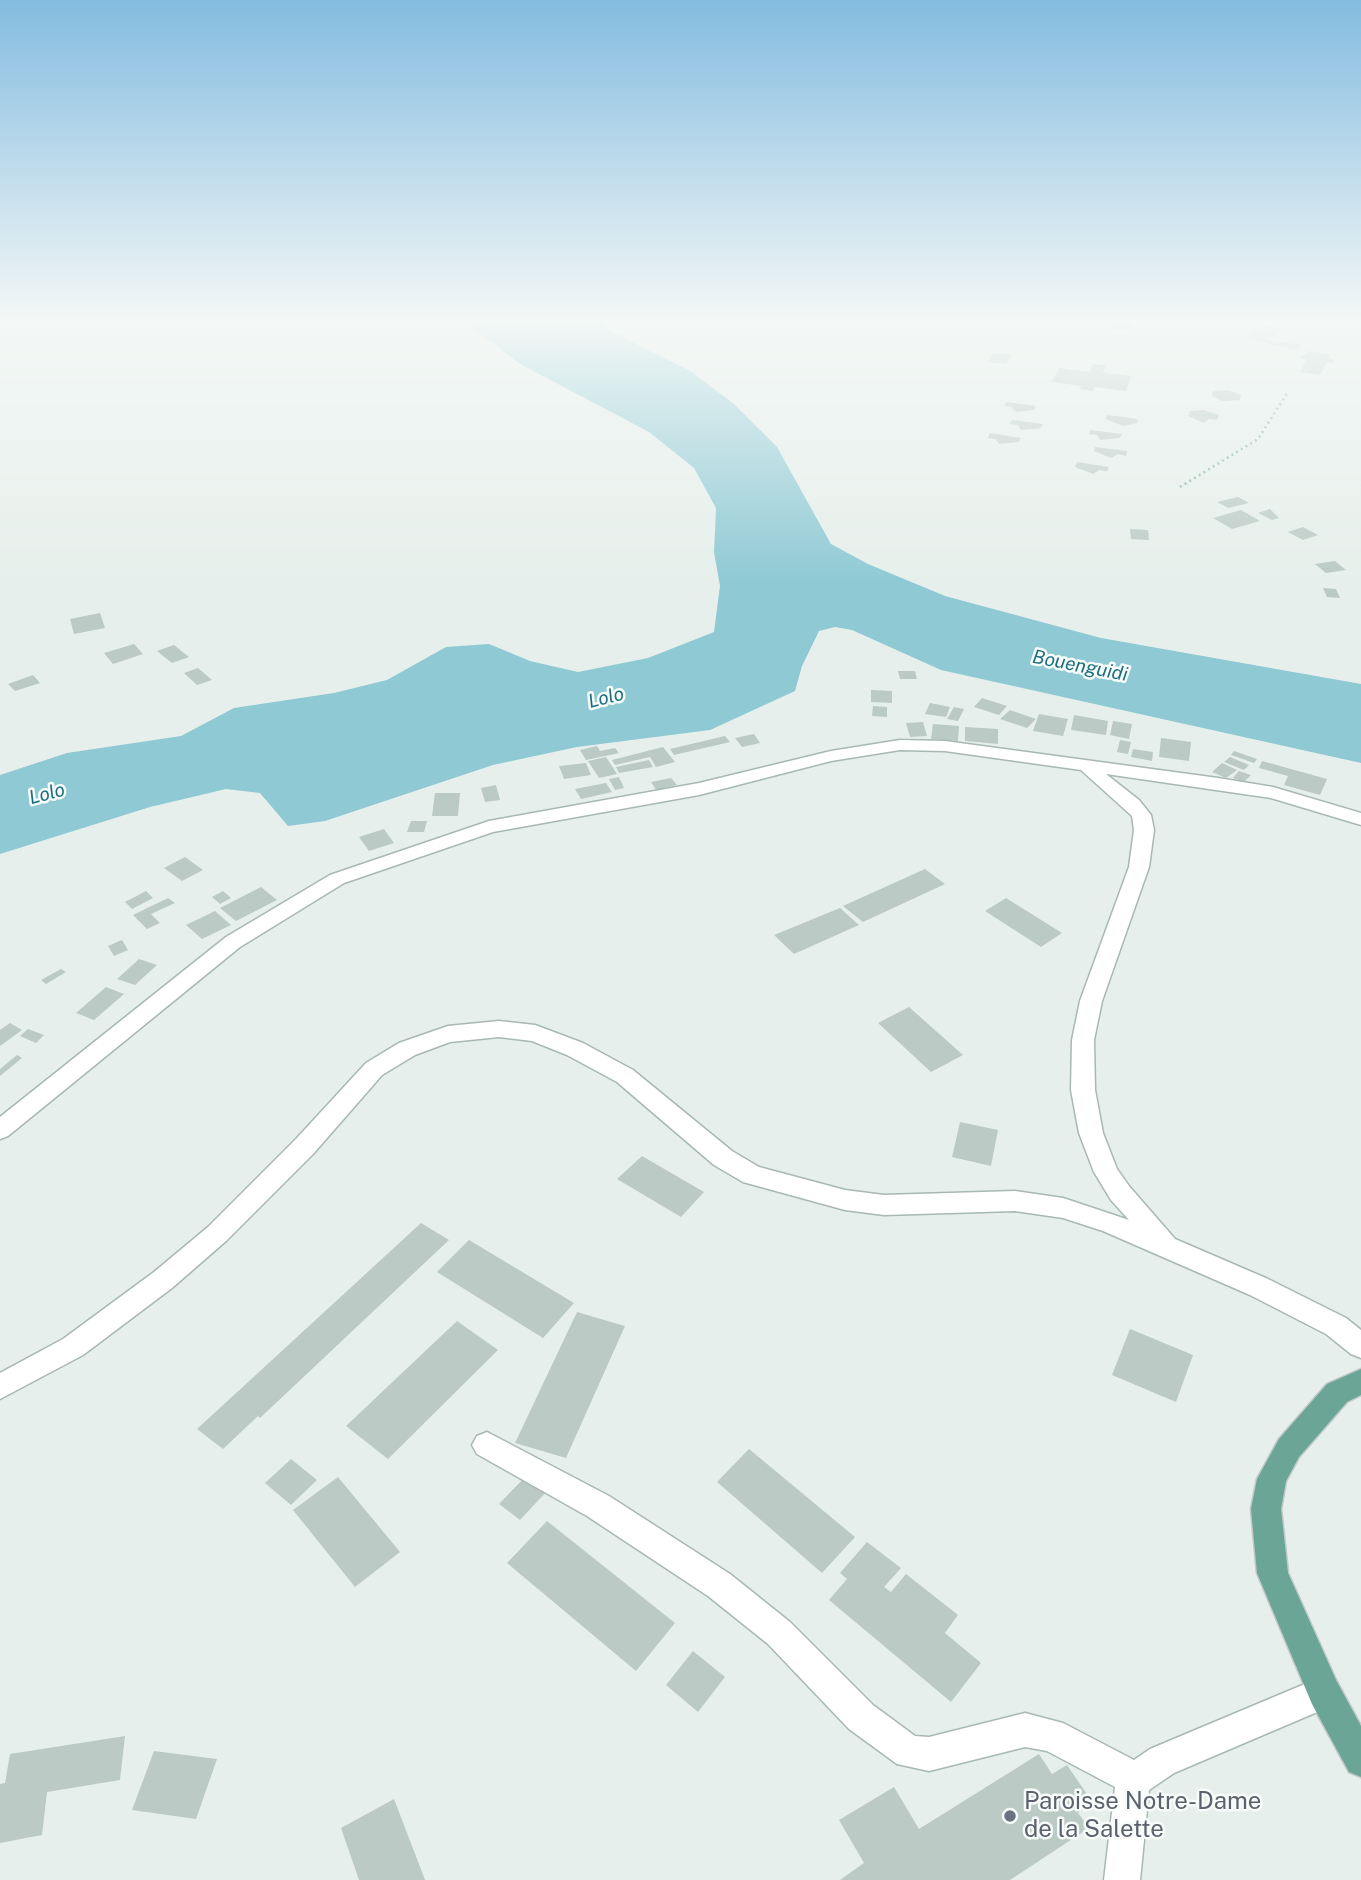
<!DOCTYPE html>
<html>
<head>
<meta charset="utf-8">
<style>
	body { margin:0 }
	canvas { display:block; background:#e6efeb }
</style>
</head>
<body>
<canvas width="1361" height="1880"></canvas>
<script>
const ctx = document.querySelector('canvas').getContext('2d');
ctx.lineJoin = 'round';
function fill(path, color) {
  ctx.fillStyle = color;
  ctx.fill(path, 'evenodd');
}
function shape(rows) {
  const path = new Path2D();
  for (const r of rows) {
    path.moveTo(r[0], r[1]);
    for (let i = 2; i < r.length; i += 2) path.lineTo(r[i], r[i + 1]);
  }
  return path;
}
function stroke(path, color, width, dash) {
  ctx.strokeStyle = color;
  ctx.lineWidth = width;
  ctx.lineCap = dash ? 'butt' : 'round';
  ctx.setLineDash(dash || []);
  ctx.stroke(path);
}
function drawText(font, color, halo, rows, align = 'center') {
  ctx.font = font + ' "Public Sans",sans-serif';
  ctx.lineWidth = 5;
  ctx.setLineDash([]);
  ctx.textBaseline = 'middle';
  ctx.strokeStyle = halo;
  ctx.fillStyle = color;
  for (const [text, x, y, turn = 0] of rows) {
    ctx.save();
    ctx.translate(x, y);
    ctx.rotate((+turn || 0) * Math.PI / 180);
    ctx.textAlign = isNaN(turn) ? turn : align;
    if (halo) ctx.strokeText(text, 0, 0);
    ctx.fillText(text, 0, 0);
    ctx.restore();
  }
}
fill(shape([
	[473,320,601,320,610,331,689,370,734,404,777,447,831,544,868,564,945,596,1101,638,1361,684,1361,763,941,670,852,630,835,627,819,631,802,666,795,691,710,730,577,747,493,765,325,821,288,826,260,793,226,789,150,807,0,854,0,775,67,753,181,736,234,708,334,693,387,680,446,647,489,644,530,661,578,672,648,658,714,632,720,586,714,552,716,508,694,468,649,432,520,364,474,329]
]), '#8ec9d4');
fill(shape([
	[1114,321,1134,323,1131,331,1111,329],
	[1264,325,1284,329,1271,338,1253,337,1302,345,1296,350,1245,338],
	[1310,351,1330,355,1328,359,1335,360,1334,363,1327,362,1320,375,1301,372,1306,359,1299,358],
	[993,353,1011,355,1006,364,988,362],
	[1093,364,1106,365,1103,373,1131,376,1126,391,1095,387,1093,391,1080,389,1081,386,1052,382,1059,368,1090,372],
	[1227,390,1241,395,1240,400,1222,401,1212,396,1213,391],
	[1006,402,1036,406,1034,410,1015,412,1012,407,1004,406],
	[1204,410,1219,415,1217,420,1209,419,1204,423,1188,416,1190,411],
	[1107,415,1138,419,1137,423,1123,426,1106,419],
	[1012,420,1043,424,1041,428,1021,430,1018,425,1010,424],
	[1090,430,1122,434,1120,438,1100,440,1097,435,1089,434],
	[990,433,1021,438,1019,442,999,444,996,439,988,438],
	[1095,447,1127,451,1126,456,1118,454,1111,458,1094,451],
	[1077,462,1109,467,1107,471,1099,470,1093,474,1075,467],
	[1238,497,1249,503,1228,508,1217,502],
	[1270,509,1279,518,1272,520,1258,513],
	[1241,510,1260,521,1232,529,1213,518],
	[1303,527,1318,535,1303,540,1288,532],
	[1130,529,1148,530,1149,540,1131,539],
	[1335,561,1346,570,1326,573,1315,564],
	[1323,588,1336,589,1340,598,1327,597],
	[100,613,105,628,74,634,70,619],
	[134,644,143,654,113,664,104,653],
	[174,645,189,657,172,663,157,651],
	[198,668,212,680,197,685,184,673],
	[898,671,915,671,917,679,900,679],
	[33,675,40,683,15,691,8,684],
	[871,690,892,691,892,703,871,702],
	[982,698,1007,706,999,715,974,707],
	[930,703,950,707,946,717,925,714],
	[873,706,887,707,887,717,872,716],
	[954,707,964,709,958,721,947,719],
	[1010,710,1036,719,1027,728,1000,719],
	[1039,714,1068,719,1063,736,1033,731],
	[1074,715,1108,721,1106,735,1071,730],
	[1113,721,1132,724,1129,739,1110,735],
	[923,722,927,736,910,737,906,723],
	[933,724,959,726,958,741,931,739],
	[965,727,998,729,998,744,965,741],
	[754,734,760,743,742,747,735,738],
	[725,736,730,742,674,755,670,749],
	[1161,738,1191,742,1189,761,1159,757],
	[1120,740,1131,742,1128,754,1117,752],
	[597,746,600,751,615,748,619,753,586,760,580,750],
	[663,747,675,762,656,767,650,757,615,765,612,760],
	[1133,749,1153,752,1152,761,1131,757],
	[1234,751,1257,759,1254,763,1231,755],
	[606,757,617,774,599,778,588,761],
	[1230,757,1249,765,1244,770,1224,762],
	[649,760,653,767,619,773,616,767],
	[1262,761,1291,769,1327,779,1320,795,1284,785,1288,776,1259,768],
	[586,763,591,775,564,779,559,766],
	[1222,763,1237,770,1226,778,1212,772],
	[1239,771,1251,775,1244,782,1233,778],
	[619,777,624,788,615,790,609,779],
	[671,778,677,785,656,790,651,782],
	[606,783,612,792,581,799,575,789],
	[496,785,500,800,485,802,481,788],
	[435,793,460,793,458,816,432,816],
	[411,821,427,821,424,832,407,832],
	[384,829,394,843,369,851,359,837],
	[185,857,203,870,182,881,164,868],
	[925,869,945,884,863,922,843,906],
	[261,887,277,900,236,921,220,908],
	[146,891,153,898,132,909,125,902],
	[223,891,231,898,220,904,212,897],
	[168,898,175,903,151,914,160,923,147,929,133,915],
	[1006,898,1062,933,1041,947,985,911],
	[840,908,859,925,794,954,774,935],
	[215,911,231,925,202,939,186,925],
	[122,940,128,950,114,956,108,946],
	[139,959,157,965,135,985,117,979],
	[61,969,66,972,46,984,41,980],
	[106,987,124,994,94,1020,76,1013],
	[909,1007,963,1055,931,1072,878,1023],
	[10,1023,22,1030,0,1046,0,1030],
	[28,1029,44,1035,36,1043,20,1036],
	[17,1055,22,1058,0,1076,0,1069],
	[960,1122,998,1130,991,1166,952,1157],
	[642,1156,704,1192,681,1217,617,1179],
	[421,1223,449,1240,260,1418,258,1416,223,1449,197,1429],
	[469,1240,574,1303,543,1338,437,1272],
	[577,1312,625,1326,566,1458,515,1443],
	[457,1321,498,1350,388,1459,346,1426],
	[1130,1329,1193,1355,1176,1402,1112,1375],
	[749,1449,855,1537,822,1573,717,1482],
	[291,1459,317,1480,291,1505,265,1483],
	[528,1474,548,1490,520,1520,499,1504],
	[338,1477,400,1552,355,1587,293,1510],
	[547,1521,675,1623,636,1671,507,1563],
	[867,1542,901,1568,884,1587,891,1592,906,1574,958,1615,945,1633,981,1663,951,1702,829,1600,847,1579,840,1573],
	[693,1651,725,1677,698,1712,666,1685],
	[125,1736,120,1780,47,1792,42,1835,0,1843,0,1784,5,1783,10,1754],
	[154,1751,217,1759,196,1819,132,1810],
	[1039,1754,1052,1774,1067,1765,1093,1803,1078,1813,1089,1828,1010,1880,840,1880,864,1863,839,1820,894,1787,919,1829],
	[394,1799,425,1880,359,1880,341,1828]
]), '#bbcac4');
const minor = shape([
	[900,740,945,741,1218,778,1273,787,1361,813,1361,825,1271,798,1106,774,1139,800,1151,815,1154,830,1149,867,1102,1001,1094,1040,1095,1090,1103,1133,1117,1169,1129,1186,1175,1239,1268,1279,1346,1318,1361,1330,1361,1358,1351,1354,1326,1334,1250,1295,1103,1231,1063,1218,1015,1211,884,1215,845,1210,743,1182,714,1165,617,1082,567,1055,532,1041,499,1037,450,1042,415,1055,382,1075,314,1153,226,1241,172,1288,83,1355,0,1399,0,1373,63,1339,154,1272,208,1227,296,1139,366,1063,399,1043,448,1026,499,1021,535,1025,583,1043,633,1070,732,1151,759,1167,845,1190,884,1195,1015,1191,1063,1198,1129,1220,1111,1200,1094,1172,1079,1133,1071,1090,1072,1040,1080,1001,1129,867,1134,830,1132,816,1081,770,945,751,900,750,831,761,699,795,493,832,344,883,240,947,8,1136,0,1139,0,1117,226,937,330,875,489,821,699,783,831,751,900,740],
	[487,1432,609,1496,730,1574,790,1622,873,1705,915,1736,929,1737,1025,1713,1063,1723,1134,1760,1150,1749,1324,1676,1336,1680,1340,1692,1336,1704,1174,1773,1149,1790,1140,1880,1104,1880,1115,1787,1047,1751,1025,1747,929,1771,897,1764,849,1729,768,1644,708,1596,587,1516,477,1454,472,1445,477,1436,487,1432]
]);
const major = shape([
	[1361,1369,1361,1395,1347,1402,1299,1457,1286,1481,1281,1509,1288,1573,1336,1680,1361,1726,1361,1777,1349,1772,1312,1704,1257,1573,1251,1509,1257,1479,1279,1439,1327,1384,1361,1369]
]);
stroke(minor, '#a8b8b2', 3);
stroke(major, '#c2cac8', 3);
stroke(shape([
	[1180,487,1258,439,1288,392]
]), '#86b3a5', 2.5, [2, 3.5]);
fill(minor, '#fff');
fill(major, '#6aa596');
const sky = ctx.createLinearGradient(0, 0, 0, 583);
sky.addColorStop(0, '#84bce0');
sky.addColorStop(0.55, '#f4f8f6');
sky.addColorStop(1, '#f4f8f600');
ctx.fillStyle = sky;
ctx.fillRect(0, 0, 1361, 583);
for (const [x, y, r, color] of [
	[1010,1816,7,"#6b7280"]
]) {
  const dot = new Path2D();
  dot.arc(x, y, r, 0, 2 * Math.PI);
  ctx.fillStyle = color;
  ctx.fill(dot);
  stroke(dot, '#f7fbf9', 2.5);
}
drawText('italic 19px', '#1c6f80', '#f7fbf9', [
	["Bouenguidi",1080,666,11],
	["Lolo",606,698,-14],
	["Lolo",47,794,-15]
]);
drawText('24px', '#5b616d', '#f7fbf9', [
	["Paroisse Notre-Dame",1024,1802],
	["de la Salette",1024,1830]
], 'left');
</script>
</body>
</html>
